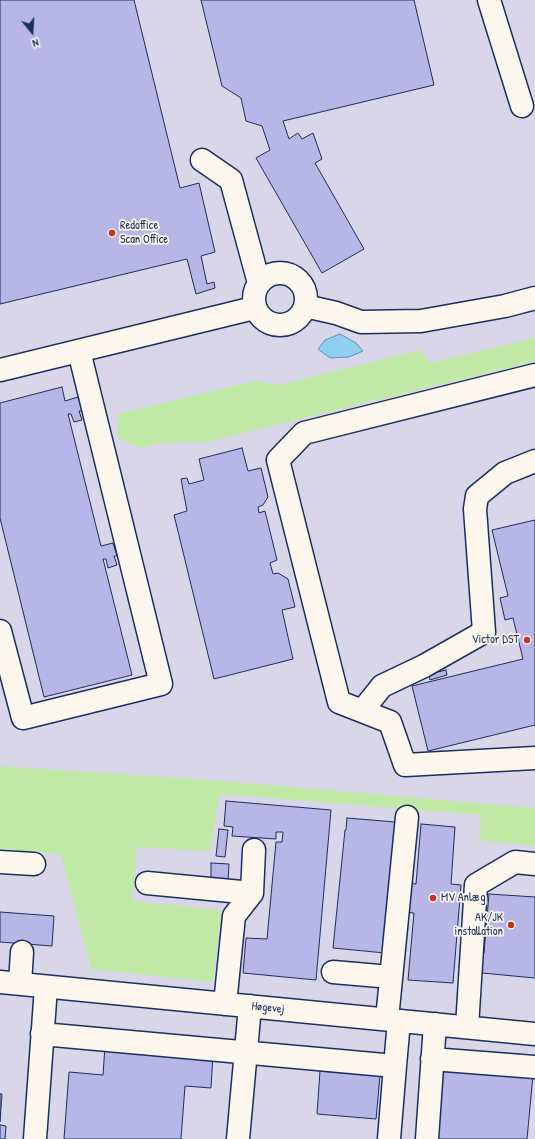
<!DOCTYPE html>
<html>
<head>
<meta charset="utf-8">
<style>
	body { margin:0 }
	#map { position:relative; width:535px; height:1139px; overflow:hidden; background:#e7e4ea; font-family:"Patrick Hand",sans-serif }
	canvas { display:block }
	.north { position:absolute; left:12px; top:12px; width:40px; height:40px; -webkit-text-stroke:3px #fbf7ec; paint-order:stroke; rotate:162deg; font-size:11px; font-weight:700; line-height:16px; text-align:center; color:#1b2f5e }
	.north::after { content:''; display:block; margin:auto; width:14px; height:18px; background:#1b2f5e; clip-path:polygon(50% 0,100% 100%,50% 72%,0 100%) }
</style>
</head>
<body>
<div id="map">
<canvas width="535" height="1139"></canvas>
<div class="north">N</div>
</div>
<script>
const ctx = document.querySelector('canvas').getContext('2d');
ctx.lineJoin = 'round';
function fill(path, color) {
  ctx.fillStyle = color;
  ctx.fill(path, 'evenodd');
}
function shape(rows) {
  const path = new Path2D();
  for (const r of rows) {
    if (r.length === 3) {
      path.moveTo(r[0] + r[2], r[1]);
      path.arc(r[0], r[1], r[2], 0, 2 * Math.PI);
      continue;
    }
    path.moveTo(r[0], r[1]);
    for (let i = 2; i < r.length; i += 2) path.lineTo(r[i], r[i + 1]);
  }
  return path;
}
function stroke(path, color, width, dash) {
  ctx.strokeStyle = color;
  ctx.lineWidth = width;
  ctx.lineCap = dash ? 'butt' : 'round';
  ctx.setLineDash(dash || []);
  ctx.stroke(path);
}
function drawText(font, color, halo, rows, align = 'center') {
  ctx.font = font + ' "Patrick Hand",sans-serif';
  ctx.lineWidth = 3.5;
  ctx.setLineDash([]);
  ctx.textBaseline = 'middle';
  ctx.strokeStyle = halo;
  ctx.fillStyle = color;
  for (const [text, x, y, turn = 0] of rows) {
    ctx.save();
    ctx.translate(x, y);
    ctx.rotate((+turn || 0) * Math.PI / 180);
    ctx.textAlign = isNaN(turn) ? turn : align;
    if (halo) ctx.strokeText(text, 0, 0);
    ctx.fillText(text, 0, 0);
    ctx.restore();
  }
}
fill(shape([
	[0,0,535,0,535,1139,0,1139]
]), '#d9d6e9');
fill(shape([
	[535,338,535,361,207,442,159,443,142,448,118,439,117,414,255,381,279,385,420,350,430,363],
	[0,766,222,781,535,808,535,846,479,840,481,815,220,794,210,851,137,847,132,901,221,910,213,982,91,969,61,854,0,849]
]), '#c1eaa6');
const water = shape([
	[340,334,356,343,363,351,349,357,330,358,318,349,325,340,340,334]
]);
fill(water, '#8fcff0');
stroke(water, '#618fb6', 1);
const building = shape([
	[0,0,134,0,180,188,199,183,215,252,201,256,207,284,214,282,215,288,196,294,187,259,0,304,0,0],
	[201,0,414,0,434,85,283,121,289,139,298,133,302,139,313,133,322,159,315,163,364,249,322,273,256,158,270,150,262,126,246,121,241,98,222,86,201,0],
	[62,387,65,401,78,397,82,411,79,411,82,420,74,422,71,414,68,414,101,546,113,543,117,556,114,556,117,565,108,568,106,559,103,559,132,675,44,697,0,518,0,403,62,387],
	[242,448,248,471,261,468,268,497,263,505,258,507,259,513,265,511,277,560,270,563,273,574,278,573,288,579,295,607,282,610,293,659,214,679,174,515,187,511,181,479,187,478,189,484,204,480,199,459,242,448],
	[535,520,535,725,428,751,412,686,523,659,513,618,505,620,500,598,508,596,492,530,535,520],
	[446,670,447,675,430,680,429,674,446,670],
	[226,801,331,810,316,980,243,973,246,938,267,939,276,842,282,842,283,832,276,832,276,839,232,836,233,827,224,826,226,801],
	[347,818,395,822,394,834,396,834,385,953,333,948,345,830,346,830,347,818],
	[421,824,455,827,451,884,461,885,453,983,408,980,414,913,404,912,406,883,416,884,421,824],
	[219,829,228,830,225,857,216,856,219,829],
	[211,863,229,864,228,882,211,881,211,863],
	[489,894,535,897,535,978,482,973,483,969,477,969,479,952,484,953,489,894],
	[0,912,54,916,52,946,0,942,0,912],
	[105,1046,213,1054,211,1088,185,1086,181,1139,64,1139,69,1072,103,1075,105,1046],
	[444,1067,533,1075,527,1139,437,1139,444,1067],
	[320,1071,380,1076,376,1119,317,1114,320,1071],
	[0,1094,2,1094,0,1122,0,1094],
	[0,1125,6,1126,5,1139,0,1139,0,1125]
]);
fill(building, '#b8b6e7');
stroke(building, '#1b2f5e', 1);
const minor = shape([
	[489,0,522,106],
	[202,160,231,180,259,283],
	[280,299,26],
	[305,306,336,313,361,322,421,321,505,306,535,298],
	[0,370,254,308],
	[535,375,304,433,278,460,339,702,390,722,405,765,535,758],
	[0,631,23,718,161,684,79,351],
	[362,711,382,686,424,666,484,632,475,509,477,496,505,473,535,461],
	[0,862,34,864],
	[147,883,252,893],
	[333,972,391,977],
	[0,982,535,1034],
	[20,984,22,952],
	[225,1004,234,916,252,893,254,850],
	[387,1019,407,817],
	[467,1027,476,885,515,862,535,864],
	[42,1034,395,1066,399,1021],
	[432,1059,535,1067],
	[35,1139,46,987],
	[238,1139,250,1006],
	[389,1139,395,1066],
	[427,1139,435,1024]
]);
stroke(minor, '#1b2f5e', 25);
stroke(minor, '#fbf7ec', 22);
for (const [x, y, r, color] of [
	[112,233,4,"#c8321e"],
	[527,640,4,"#c8321e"],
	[433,898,4,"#c8321e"],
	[511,925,4,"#c8321e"]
]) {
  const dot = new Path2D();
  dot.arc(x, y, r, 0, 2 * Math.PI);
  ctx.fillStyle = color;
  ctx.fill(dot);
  stroke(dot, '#fbf7ec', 1.5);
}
drawText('12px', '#1b2f5e', '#fbf7ec', [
	["Redoffice",120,226],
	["Scan Office",120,240],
	["Victor DST",519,640,"right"],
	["MV Anlæg",441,898],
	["AK/JK",503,918,"right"],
	["installation",503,932,"right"]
], 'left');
drawText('12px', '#1b2f5e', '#fbf7ec', [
	["Høgevej",268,1008,6]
]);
</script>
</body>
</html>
